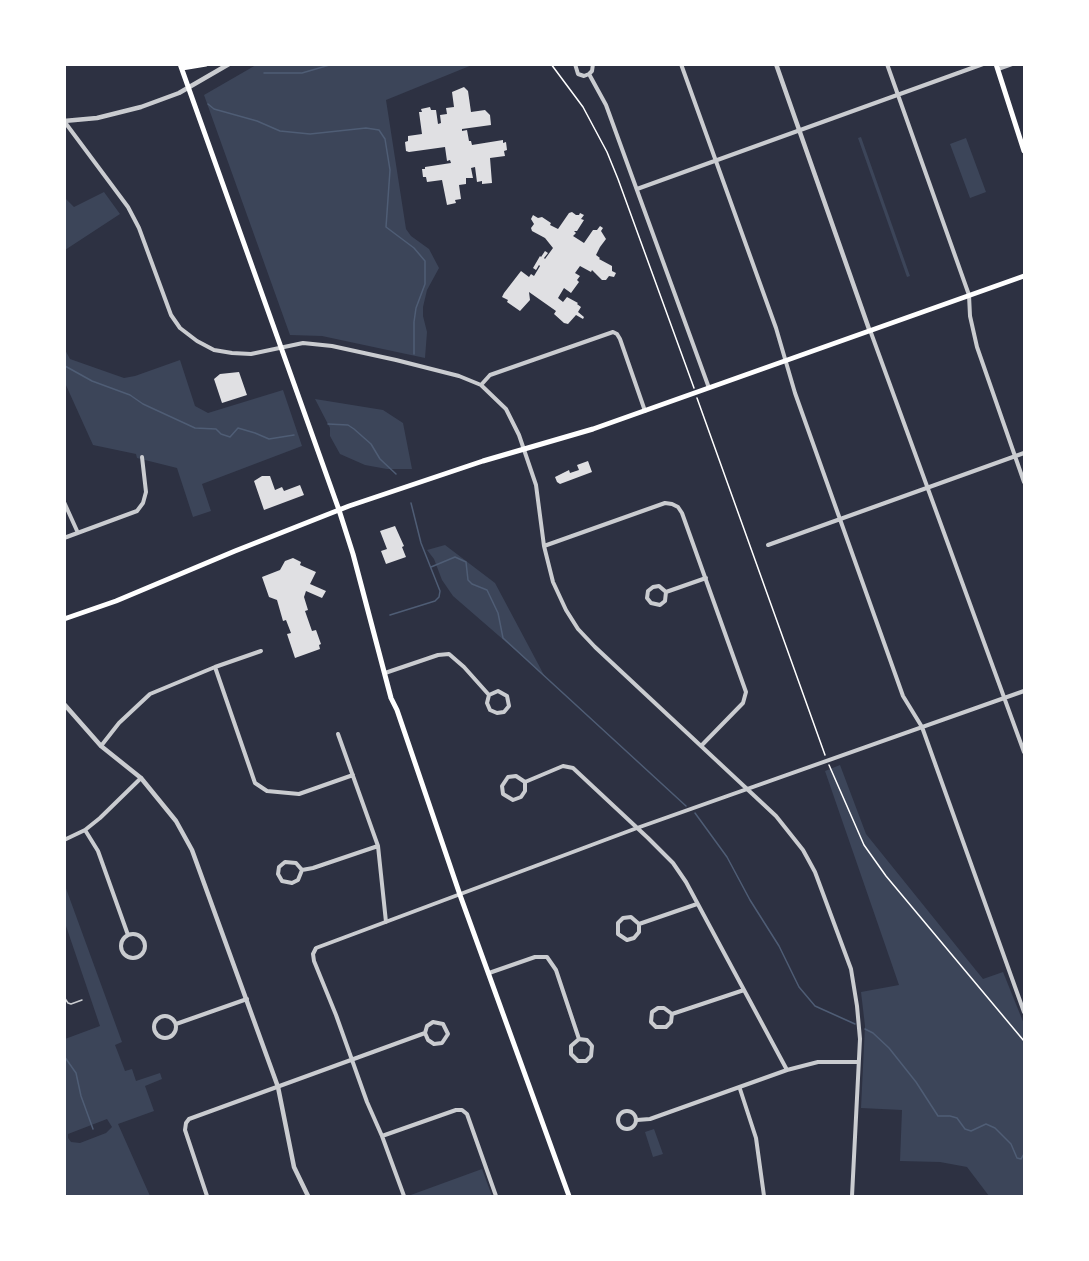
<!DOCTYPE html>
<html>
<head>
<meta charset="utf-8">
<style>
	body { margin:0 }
	#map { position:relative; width:1089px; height:1261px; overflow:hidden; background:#2d3142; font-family:"Roboto Condensed",sans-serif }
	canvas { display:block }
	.frame { position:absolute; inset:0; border:66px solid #fff; pointer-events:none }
</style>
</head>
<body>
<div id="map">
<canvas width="1089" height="1261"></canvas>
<div class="frame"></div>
</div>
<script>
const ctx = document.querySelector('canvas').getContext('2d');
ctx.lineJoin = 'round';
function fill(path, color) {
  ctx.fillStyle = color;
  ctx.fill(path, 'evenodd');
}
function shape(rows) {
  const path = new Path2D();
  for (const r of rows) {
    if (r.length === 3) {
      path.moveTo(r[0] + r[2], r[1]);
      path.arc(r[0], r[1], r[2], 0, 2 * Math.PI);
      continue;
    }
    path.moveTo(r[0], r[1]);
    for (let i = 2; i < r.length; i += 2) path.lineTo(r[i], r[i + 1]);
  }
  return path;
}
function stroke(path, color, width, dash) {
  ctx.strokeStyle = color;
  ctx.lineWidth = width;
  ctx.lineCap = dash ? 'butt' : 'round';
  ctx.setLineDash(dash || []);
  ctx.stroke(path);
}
fill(shape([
	[256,65,472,65,386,100,406,229,411,236,429,249,439,268,427,290,423,307,423,316,427,332,425,358,322,336,290,335,204,95],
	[861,137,910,276,907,277,858,138],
	[966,138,986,192,970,198,950,144],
	[104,192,120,214,65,250,65,198,74,207],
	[64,348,70,359,124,378,135,376,180,360,195,406,208,413,283,390,302,446,202,484,211,511,193,517,177,468,137,458,136,454,93,445,65,383],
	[315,399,383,410,403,423,412,469,387,469,365,465,340,454,330,436,330,428],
	[445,545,495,583,544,675,453,596,442,580,434,559,427,550],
	[840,765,866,834,983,979,1003,972,1024,1024,1024,1196,989,1196,967,1167,940,1162,900,1161,902,1110,861,1108,865,1026,861,992,899,985,825,771],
	[64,883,122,1042,115,1045,125,1071,132,1069,136,1081,160,1073,162,1079,145,1086,154,1111,118,1124,150,1196,65,1196,65,1039,100,1026,65,923],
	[107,1119,112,1127,106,1133,80,1143,71,1142,68,1138,68,1134],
	[654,1129,663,1154,653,1157,645,1132],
	[482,1169,492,1196,408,1196]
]), '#3c4559');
stroke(shape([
	[264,73,302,73,333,64],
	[208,104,214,109,257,121,280,131,310,134,366,128,379,130,385,139,390,170,386,227,414,248,425,261,425,284,416,308,414,322,414,354],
	[64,363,65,366,92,381,130,395,143,404,195,428,216,429,221,434,230,437,238,428,255,433,269,439,294,435],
	[328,424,348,425,354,429,371,444,380,459,396,474],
	[431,567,455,557,466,562,468,580,472,584,487,590,498,613,503,638,686,806],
	[390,615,435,601,439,597,440,591,421,543,411,503],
	[695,813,727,857,750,900,779,946,799,987,815,1006,855,1024],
	[865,1029,873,1033,889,1048,916,1082,938,1116,950,1116,957,1118,965,1129,971,1131,986,1124,995,1128,1011,1144,1017,1158,1021,1159,1024,1154],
	[64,1056,76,1073,81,1096,93,1129]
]), '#4f5d75', 1.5);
fill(shape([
	[464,87,468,91,471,112,485,110,490,115,491,125,462,129,462,131,467,130,469,141,471,141,472,145,503,140,503,143,506,142,507,150,504,151,505,156,490,158,492,183,482,184,482,181,477,182,475,167,471,168,473,178,466,178,466,184,459,185,461,199,455,200,456,203,447,205,442,180,427,182,426,177,423,177,422,169,425,169,425,167,451,163,450,160,447,161,445,147,409,152,406,151,405,142,408,141,408,136,422,134,419,112,422,112,421,109,430,107,431,110,436,110,438,124,441,123,440,115,447,114,446,108,454,107,452,92],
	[572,212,576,215,579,215,580,213,584,215,581,219,584,220,577,231,574,231,576,233,573,236,584,243,593,230,597,230,600,226,603,228,601,231,606,239,600,247,596,255,600,258,599,259,612,266,612,271,616,273,614,277,609,276,606,280,602,280,592,270,591,272,580,266,575,273,580,276,577,280,579,282,571,293,564,288,558,298,563,302,567,297,578,303,577,304,581,307,578,312,584,317,583,319,576,315,568,324,564,323,554,314,556,311,529,292,530,300,520,311,507,302,508,300,502,297,504,293,521,271,529,277,531,274,534,276,540,266,539,265,536,270,533,268,540,256,541,257,545,251,548,253,544,258,545,259,553,248,545,238,532,231,531,228,534,224,531,219,533,215,538,218,542,217,551,223,550,225,558,229,569,213],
	[239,372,247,395,222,403,214,379,220,374],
	[588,461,592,472,560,484,557,482,555,477,569,470,570,473,579,470,577,465],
	[262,476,270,476,275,490,282,487,284,491,300,485,304,495,264,510,254,481],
	[395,526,404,546,402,547,406,557,386,564,381,551,387,549,380,531],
	[293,558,301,562,300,565,316,572,310,584,326,591,322,598,306,591,304,597,308,610,305,611,312,631,316,630,321,644,319,645,320,649,295,658,287,634,291,633,286,620,283,621,277,600,269,597,262,577,280,570,285,561]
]), '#e0e0e3');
stroke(shape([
	[551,64,583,107,607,152,618,179,694,388],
	[697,398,825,755],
	[829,765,864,845,886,876,1024,1041]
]), '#fff', 1.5);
stroke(shape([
	[64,997,68,1003,71,1004,82,1000]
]), '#caccd0', 1.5);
stroke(shape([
	[575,64,578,74,584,76,589,74],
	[681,64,776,328,795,393,903,696,922,727,1024,1012],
	[887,64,969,295,970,316,977,347,1024,482],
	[998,69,1012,64],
	[589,74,606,105,709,388],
	[589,74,592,71,593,64],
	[64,121,128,207,139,228,171,315,180,328,197,341,214,350,232,353,251,354,303,343,332,346,396,360,459,376,481,385,506,409,519,435,536,485,544,546,553,582,566,610,578,629,595,647,776,816,803,850,815,872,851,969,857,1006,860,1039,852,1196],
	[637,189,983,64],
	[870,330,1024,752],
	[481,385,490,375,613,332,617,334,620,339,645,411],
	[64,502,78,533],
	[64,538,137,511,143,503,146,492,142,457],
	[768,545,1024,453],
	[544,546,665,503,672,504,678,507,682,513,746,692,743,703,701,746],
	[666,592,665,601,660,605,651,603,647,598,648,591,653,587,659,586,666,592,706,578],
	[215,667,255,783,267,791,299,794,353,775],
	[385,673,438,655,449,654,464,667,489,695,487,703,490,710,497,713,504,712,509,706,507,696,498,691,489,695],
	[338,734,378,846,386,922],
	[101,746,119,723,150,694,215,667,261,651],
	[525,782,525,791,521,797,513,800,503,794,502,786,508,777,516,776,525,782,563,766,573,768,648,838,673,863,686,882,787,1070],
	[85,830,98,851,128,935],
	[64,840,85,830,100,818,141,778],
	[302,870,298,880,292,883,282,881,278,874,279,867,285,862,296,863,302,870,313,868,378,846],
	[639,924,639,932,634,938,627,940,618,934,618,923,623,918,631,917,639,924,697,904],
	[133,946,12],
	[489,973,535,957,547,957,556,970,579,1039,587,1040,592,1046,591,1056,586,1061,578,1061,571,1054,571,1046,579,1039],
	[672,1014,664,1008,658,1008,652,1012,651,1022,656,1027,666,1027,671,1022,672,1014,744,990],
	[165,1027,11],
	[176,1024,247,999],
	[740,1089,756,1138,764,1196],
	[627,1120,9],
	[637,1120,650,1119,787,1070,818,1062,858,1062],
	[382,1136,456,1110,462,1110,467,1114,496,1196],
	[207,1196,185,1130,186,1123,189,1119,425,1033,427,1026,433,1022,443,1024,448,1034,442,1043,434,1044,428,1040,425,1033],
	[404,1196,382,1136,367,1102,336,1015,314,961,313,954,316,948,637,828,1024,691]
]), '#caccd0', 4);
stroke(shape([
	[776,64,869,329],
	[64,121,97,118,141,107,179,93,229,64],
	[64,704,101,746,141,778,176,821,192,850,278,1087,294,1167,308,1196]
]), '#caccd0', 4.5);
stroke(shape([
	[180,64,339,510,353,554,391,698,397,710,460,895,569,1196],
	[996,64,1024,151],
	[182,68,206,64],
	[64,619,116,601,235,551,349,506,483,461,593,429,1024,276]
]), '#fff', 5);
</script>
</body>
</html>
